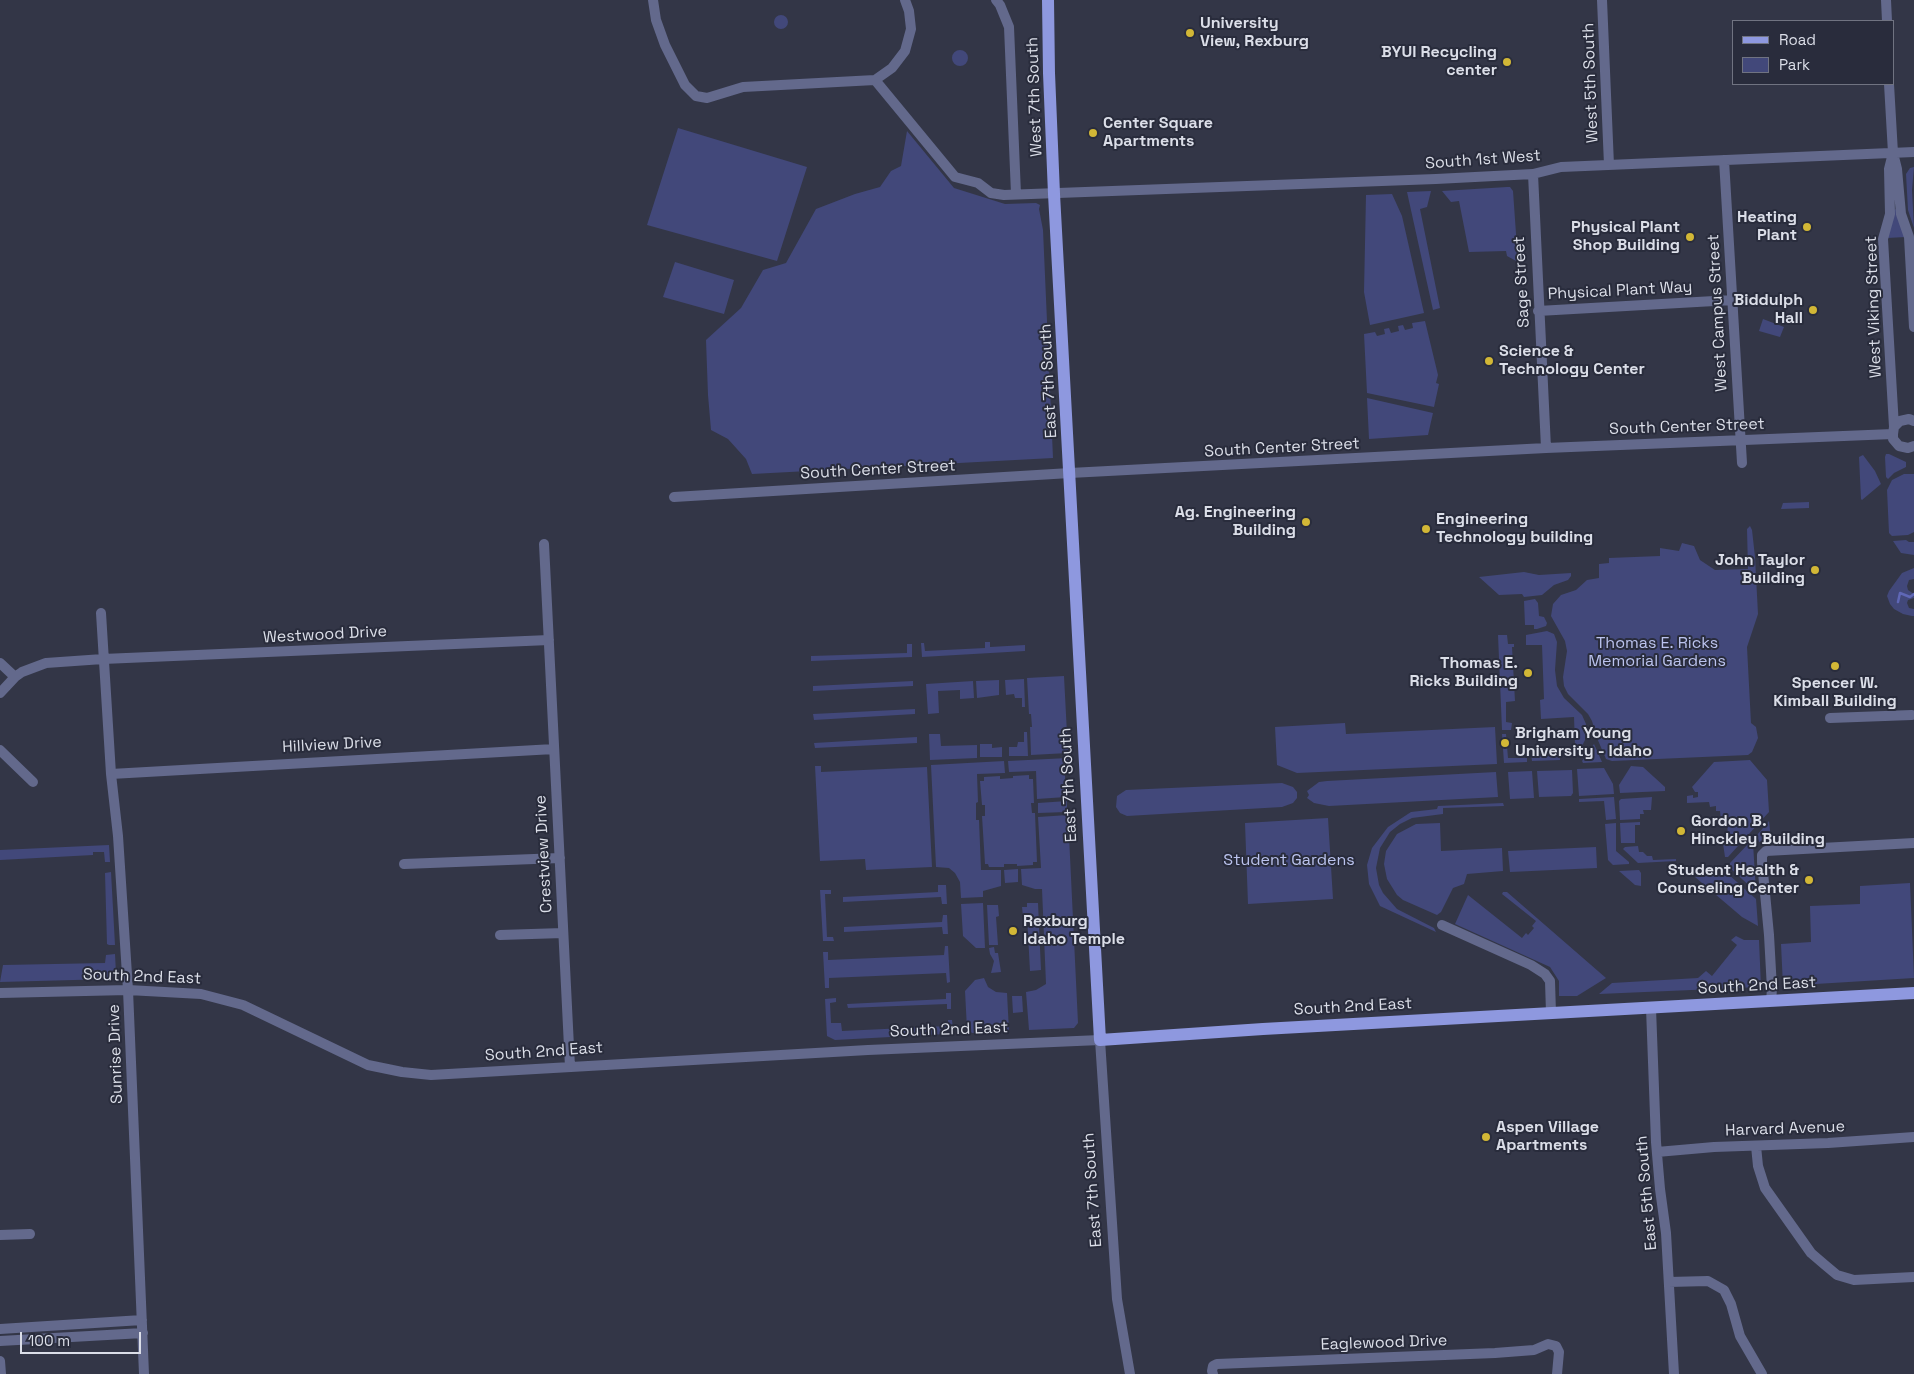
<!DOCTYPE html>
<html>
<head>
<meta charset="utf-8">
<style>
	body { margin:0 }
	#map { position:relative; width:1914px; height:1374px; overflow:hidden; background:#333647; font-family:"Space Grotesk",sans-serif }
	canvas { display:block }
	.legend { position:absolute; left:1732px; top:20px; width:162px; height:65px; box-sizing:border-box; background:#292c3c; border:1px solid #707381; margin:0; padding:6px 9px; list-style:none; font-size:15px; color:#dbdee8 }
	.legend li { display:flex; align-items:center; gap:10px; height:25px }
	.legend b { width:25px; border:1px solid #707381 }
	.scale { position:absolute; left:20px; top:1332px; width:121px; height:22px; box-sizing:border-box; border:2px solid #dbdee8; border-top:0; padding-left:6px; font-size:15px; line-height:18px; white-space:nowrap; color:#dbdee8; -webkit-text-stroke:4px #292c3c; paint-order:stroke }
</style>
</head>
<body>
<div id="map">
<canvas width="1914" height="1374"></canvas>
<ul class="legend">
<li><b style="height:6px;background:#8e98df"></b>Road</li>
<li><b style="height:14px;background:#42487a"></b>Park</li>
</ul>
<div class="scale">100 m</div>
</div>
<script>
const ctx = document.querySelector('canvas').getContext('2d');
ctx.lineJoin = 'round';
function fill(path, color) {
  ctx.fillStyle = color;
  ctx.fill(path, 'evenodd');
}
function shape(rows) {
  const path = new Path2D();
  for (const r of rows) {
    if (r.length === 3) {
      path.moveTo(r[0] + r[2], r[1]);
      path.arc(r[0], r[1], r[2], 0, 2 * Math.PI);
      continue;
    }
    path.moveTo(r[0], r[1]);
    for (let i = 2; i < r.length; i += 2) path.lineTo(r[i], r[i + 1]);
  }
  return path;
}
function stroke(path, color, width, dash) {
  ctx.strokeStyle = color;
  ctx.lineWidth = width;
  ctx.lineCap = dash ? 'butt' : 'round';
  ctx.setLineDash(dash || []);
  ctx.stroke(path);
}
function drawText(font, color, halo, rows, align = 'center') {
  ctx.font = font + ' "Space Grotesk",sans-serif';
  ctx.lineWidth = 4;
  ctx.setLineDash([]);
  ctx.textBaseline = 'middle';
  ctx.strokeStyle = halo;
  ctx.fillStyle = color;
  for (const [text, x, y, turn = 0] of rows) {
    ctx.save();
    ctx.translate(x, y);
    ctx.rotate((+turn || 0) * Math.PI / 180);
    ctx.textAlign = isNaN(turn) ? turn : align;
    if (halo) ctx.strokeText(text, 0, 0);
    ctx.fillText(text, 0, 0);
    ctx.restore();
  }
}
fill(shape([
	[781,22,7],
	[960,58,8],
	[678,128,807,167,777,261,647,225],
	[907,131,954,188,1005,204,1036,203,1040,205,1039,209,1043,230,1053,458,752,474,746,459,728,439,711,430,708,395,706,340,741,308,763,270,786,263,816,209,855,194,880,187,891,171,901,166],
	[1914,167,1912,190,1914,228,1908,210,1906,174,1910,168],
	[1507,187,1510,187,1513,191,1518,262,1507,256,1506,251,1469,252,1459,201,1451,202,1442,191],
	[1431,191,1427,207,1420,209,1440,308,1433,310,1407,192],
	[1392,194,1402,216,1424,313,1370,325,1364,292,1366,195],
	[1896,209,1906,237,1887,238,1894,210],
	[675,262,734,280,724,314,663,297],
	[1763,319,1784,327,1780,337,1759,331],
	[1425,321,1438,375,1436,383,1439,384,1434,407,1367,393,1364,334,1375,332,1377,336,1385,334,1384,329,1389,328,1391,333,1399,331,1398,326,1403,325,1405,330,1413,328,1412,323],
	[1367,398,1433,413,1428,435,1369,439],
	[1889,454,1906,462,1906,467,1894,473,1888,479,1886,477,1885,457,1886,454],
	[1863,455,1875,471,1881,484,1862,500,1861,499,1859,457],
	[1904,474,1914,474,1914,532,1908,535,1892,536,1889,533,1887,490,1892,480],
	[1809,502,1809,508,1781,509,1783,503],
	[1750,526,1752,530,1755,557,1758,614,1747,647,1751,723,1756,727,1758,738,1752,752,1748,755,1612,761,1606,759,1597,738,1592,721,1588,714,1568,694,1564,686,1563,677,1567,651,1565,641,1551,616,1553,604,1561,595,1576,590,1587,580,1599,578,1599,564,1609,563,1609,558,1660,556,1660,548,1679,551,1682,543,1694,546,1700,560,1715,570,1748,569,1747,529],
	[1906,540,1909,542,1914,542,1914,555,1901,553,1893,541],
	[1914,568,1914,579,1909,580,1907,586,1908,590,1914,594,1914,598,1908,600,1907,603,1909,608,1914,609,1914,616,1912,616,1903,614,1894,609,1890,604,1887,596,1889,591,1902,573],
	[1524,572,1539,575,1571,573,1571,576,1568,580,1554,585,1542,595,1524,597,1522,594,1499,595,1479,577],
	[1535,599,1538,603,1539,616,1544,617,1547,623,1546,626,1537,629,1534,629,1534,625,1525,625,1524,601],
	[1547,631,1554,634,1557,642,1555,670,1557,686,1564,698,1582,715,1586,724,1585,740,1581,748,1574,755,1572,753,1571,746,1575,745,1574,717,1541,719,1540,700,1544,699,1542,645,1526,645,1526,635],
	[1498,635,1507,635,1508,644,1514,644,1514,647,1512,647,1515,701,1506,702,1506,722,1512,723,1511,730,1502,730],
	[985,642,990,642,990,647,1025,645,1025,651,922,657,921,643,924,643,925,651,985,648],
	[907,644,912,644,912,657,811,661,811,656,907,653],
	[1064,676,1068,753,1031,755,1030,727,1032,727,1031,714,1029,714,1027,678],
	[1024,679,1025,707,1022,707,1022,698,1015,698,1014,694,1006,695,1005,680],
	[999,680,999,695,977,698,976,681],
	[913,681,913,686,813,691,813,686],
	[973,681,974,698,960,699,960,690,938,691,939,713,928,714,926,684],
	[915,709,915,714,814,720,813,714],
	[1345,723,1346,734,1495,727,1497,764,1297,773,1277,765,1275,727],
	[1024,732,1027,732,1028,756,1009,756,1009,747,1017,747,1018,742,1024,742],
	[929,734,940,734,941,746,977,745,977,758,930,760],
	[1502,734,1506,734,1508,758,1527,758,1527,762,1504,763],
	[917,737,917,743,815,748,814,743],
	[980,744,992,744,992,748,1002,747,1002,757,980,757],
	[1594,744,1602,762,1583,763,1582,761],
	[1534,750,1536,753,1559,750,1560,760,1532,761,1531,755,1534,754],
	[1068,758,1065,776,1066,797,1037,799,1036,771,1009,772,1008,761],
	[1750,760,1767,780,1769,812,1728,857,1725,857,1722,837,1728,837,1727,821,1721,821,1720,811,1716,811,1716,806,1710,807,1709,802,1687,803,1687,796,1693,795,1693,798,1698,797,1698,792,1695,792,1692,787,1714,762],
	[1004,761,1005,773,977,774,978,802,976,803,976,820,979,820,981,870,1001,870,1001,886,983,891,983,897,961,898,960,882,955,873,949,868,936,867,931,765],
	[815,766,821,766,821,772,927,767,932,867,866,870,865,859,820,861],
	[1631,766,1643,767,1665,787,1665,791,1620,793,1619,785],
	[1604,768,1613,784,1614,794,1579,796,1577,769],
	[1572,770,1573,793,1571,796,1539,797,1537,771],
	[1532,771,1534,798,1510,799,1508,772],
	[1496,772,1498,797,1329,806,1314,803,1307,798,1309,795,1307,791,1319,782,1327,781],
	[1029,775,1029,779,1033,779,1034,803,1031,803,1032,813,1035,813,1037,862,1033,862,1033,865,1017,866,1017,864,1004,864,1004,867,989,867,988,864,985,864,982,816,985,816,985,805,982,805,980,781,984,781,984,777,1000,776,1000,779,1013,778,1013,776],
	[1282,783,1293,787,1297,792,1297,798,1293,803,1282,807,1127,816,1120,813,1116,807,1117,796,1126,790],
	[1614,797,1616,819,1606,820,1604,801,1579,802,1579,799],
	[1652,797,1651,810,1643,810,1644,814,1640,814,1640,819,1620,820,1619,801,1621,799],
	[1067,801,1067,812,1038,813,1038,803],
	[1503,803,1504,806,1443,808,1443,814,1412,818,1400,824,1390,832,1380,848,1376,868,1379,885,1383,893,1397,909,1434,928,1436,932,1380,906,1369,884,1367,865,1372,848,1388,827,1411,812,1437,809,1438,806],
	[1068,815,1078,1023,1074,1028,1029,1030,1026,992,1036,990,1046,984,1042,889,1035,889,1022,885,1021,869,1041,868,1038,817],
	[1328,818,1333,899,1248,904,1245,823],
	[1769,821,1771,839,1769,841,1759,842,1757,835],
	[1640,822,1640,825,1635,825,1635,843,1621,843,1620,823],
	[1440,823,1441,851,1502,848,1503,871,1467,874,1464,884,1453,888,1441,912,1437,915,1403,900,1397,895,1387,879,1384,864,1386,851,1397,834,1416,824],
	[1616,823,1616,851,1629,862,1629,864,1613,865,1608,860,1605,824],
	[1750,842,1753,843,1756,892,1729,867,1730,863],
	[109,845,110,862,105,862,104,852,93,852,93,855,0,860,0,850],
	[1638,846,1639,852,1643,852,1647,856,1652,856,1653,860,1676,859,1676,861,1638,863,1623,849,1625,847],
	[1596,847,1597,868,1510,872,1508,851],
	[1018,869,1018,882,1005,883,1004,870],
	[1639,870,1641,873,1641,886,1635,885,1619,871],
	[111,872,115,945,109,945,107,944,105,873],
	[1728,874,1756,899,1758,926,1742,917,1695,877],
	[1910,883,1914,978,1783,986,1781,944,1811,942,1810,906,1860,904,1860,886],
	[938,885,946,885,947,904,942,904,941,897,843,902,843,897,938,892],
	[820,890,831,890,831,894,825,894,827,937,833,937,834,941,823,941],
	[1503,892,1507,892,1606,978,1577,996,1559,996,1559,981,1550,967,1455,924,1468,895,1522,938,1526,933,1528,935,1534,928,1532,926,1536,921,1502,894],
	[983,903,985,948,976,948,963,936,961,904],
	[1027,903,1038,903,1041,970,1030,971,1027,916,1023,916,1022,907,1027,907],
	[987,905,998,905,999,916,996,917,998,945,989,945],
	[943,915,947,915,948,934,943,934,942,927,844,932,844,927,942,922],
	[1736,936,1744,940,1759,940,1761,987,1599,994,1612,983,1698,978,1706,971,1712,976,1737,945,1731,940],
	[945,946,948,946,950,982,947,983,946,973,829,978,829,988,825,988,823,952,828,952,828,960,944,955],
	[994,947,995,953,998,953,1001,972,991,973,994,961,990,954,989,948],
	[115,954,116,973,111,979,0,982,3,965,105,963,106,955],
	[984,978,988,987,996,992,1007,993,1009,1031,972,1033,967,1029,965,991,975,980],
	[946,993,951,993,951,1009,947,1009,947,1004,848,1008,847,1004,946,999],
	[1012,996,1022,996,1023,1012,1013,1013],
	[836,998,836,1002,830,1003,831,1023,841,1023,842,1031,948,1026,948,1020,952,1020,953,1029,946,1034,835,1040,827,1036,825,999]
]), '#42487a');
stroke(shape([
	[1898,602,1900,593,1910,597,1914,594]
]), '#5f67b6', 2.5);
stroke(shape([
	[653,0,656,20,665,45,685,85,696,96,707,98,743,87,875,80,955,177,978,183,991,193,1004,195,1436,179,1533,174,1561,167,1914,152],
	[996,0,1000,5,1009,27,1016,194],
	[1602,0,1609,165],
	[1886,0,1887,21],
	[875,80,892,68,905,51,911,29,909,11,905,0],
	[1889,84,1893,153],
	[1724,160,1742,463],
	[1533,174,1546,448],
	[1538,311,1732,300],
	[1914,421,1909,419,1900,421,1894,427,1893,434,1893,439,1899,446,1908,448,1914,446],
	[1894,427,1883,239,1890,214,1889,169,1893,153,1897,169,1901,214,1909,237,1914,327],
	[674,497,1070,473,1546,448,1893,434],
	[544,544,570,1067],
	[101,613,111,774,118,836,128,990,144,1374],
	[0,663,15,677],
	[0,693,15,677,22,672,46,663,103,659,549,640],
	[1830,718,1912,715],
	[0,750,33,782],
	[111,774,554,749],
	[404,864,560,858],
	[1442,925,1531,965,1545,974,1550,981,1551,1013],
	[500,935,563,933],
	[0,993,128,990,201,994,243,1005,368,1065,402,1072,431,1075,868,1050,1100,1040,1117,1299,1130,1374],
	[1771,1001,1772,989,1769,935,1762,862,1762,855,1766,851,1914,843],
	[1651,1008,1656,1142,1660,1189,1666,1233,1674,1374],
	[1756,1146,1758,1166,1765,1188,1811,1253,1825,1265,1837,1275,1854,1280,1914,1277],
	[1657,1152,1714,1147,1828,1143,1914,1137],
	[0,1235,30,1234],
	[1669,1282,1708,1281,1724,1290,1731,1304,1740,1336,1762,1374],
	[0,1329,142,1320],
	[0,1341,143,1333],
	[0,1361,1,1374],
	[1213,1374,1212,1371,1213,1366,1217,1364,1495,1353,1534,1350,1548,1344,1556,1346,1559,1352,1557,1374]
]), '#63698c', 10);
stroke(shape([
	[1048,0,1049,73,1054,194,1100,1040,1263,1029,1914,993]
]), '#8e98df', 12);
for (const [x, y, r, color] of [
	[1190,33,5,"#d2b736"],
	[1507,62,5,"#d2b736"],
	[1093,133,5,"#d2b736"],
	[1807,227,5,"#d2b736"],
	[1690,237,5,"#d2b736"],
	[1813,310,5,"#d2b736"],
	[1489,361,5,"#d2b736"],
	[1306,522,5,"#d2b736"],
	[1426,529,5,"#d2b736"],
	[1815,570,5,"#d2b736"],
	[1835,666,5,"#d2b736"],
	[1528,673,5,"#d2b736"],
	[1505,743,5,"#d2b736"],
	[1681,831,5,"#d2b736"],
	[1809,880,5,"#d2b736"],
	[1013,931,5,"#d2b736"],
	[1486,1137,5,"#d2b736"]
]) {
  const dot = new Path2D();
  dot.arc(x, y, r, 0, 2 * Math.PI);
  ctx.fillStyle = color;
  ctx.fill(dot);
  stroke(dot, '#292c3c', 2);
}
drawText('bold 16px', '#dbdee8', '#292c3c', [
	["University",1200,24],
	["View, Rexburg",1200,42],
	["BYUI Recycling",1497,53,"right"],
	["center",1497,71,"right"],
	["Center Square",1103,124],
	["Apartments",1103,142],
	["Heating",1797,218,"right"],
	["Plant",1797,236,"right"],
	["Physical Plant",1680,228,"right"],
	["Shop Building",1680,246,"right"],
	["Biddulph",1803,301,"right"],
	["Hall",1803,319,"right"],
	["Science &",1499,352],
	["Technology Center",1499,370],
	["Ag. Engineering",1296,513,"right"],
	["Building",1296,531,"right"],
	["Engineering",1436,520],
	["Technology building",1436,538],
	["John Taylor",1805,561,"right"],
	["Building",1805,579,"right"],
	["Thomas E.",1518,664,"right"],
	["Ricks Building",1518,682,"right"],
	["Spencer W.",1835,684,"center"],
	["Kimball Building",1835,702,"center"],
	["Brigham Young",1515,734],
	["University - Idaho",1515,752],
	["Gordon B.",1691,822],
	["Hinckley Building",1691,840],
	["Student Health &",1799,871,"right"],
	["Counseling Center",1799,889,"right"],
	["Rexburg",1023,922],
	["Idaho Temple",1023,940],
	["Aspen Village",1496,1128],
	["Apartments",1496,1146]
], 'left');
drawText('16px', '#dbdee8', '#292c3c', [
	["West 5th South",1591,83,-92],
	["West 7th South",1035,97,-92],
	["South 1st West",1483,160,-4],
	["Sage Street",1522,282,-93],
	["Physical Plant Way",1620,291,-3],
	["West Viking Street",1874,307,-92],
	["West Campus Street",1718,313,-93],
	["East 7th South",1049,381,-93],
	["South Center Street",1687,427,-2],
	["South Center Street",1282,448,-3],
	["South Center Street",878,470,-3],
	["Westwood Drive",325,635,-3],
	["Hillview Drive",332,745,-3],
	["East 7th South",1069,785,-93],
	["Crestview Drive",544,854,-93],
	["South 2nd East",142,977,2],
	["South 2nd East",1757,986,-3],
	["South 2nd East",1353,1007,-3],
	["South 2nd East",949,1030,-2],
	["South 2nd East",544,1052,-4],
	["Sunrise Drive",116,1054,-92],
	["Harvard Avenue",1785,1129,-2],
	["East 7th South",1093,1190,-94],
	["East 5th South",1647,1193,-95],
	["Eaglewood Drive",1384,1343,-2]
]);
drawText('16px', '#bbc3ee', '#292c3c', [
	["Thomas E. Ricks",1657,644],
	["Memorial Gardens",1657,662],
	["Student Gardens",1289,861]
]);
</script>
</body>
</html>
